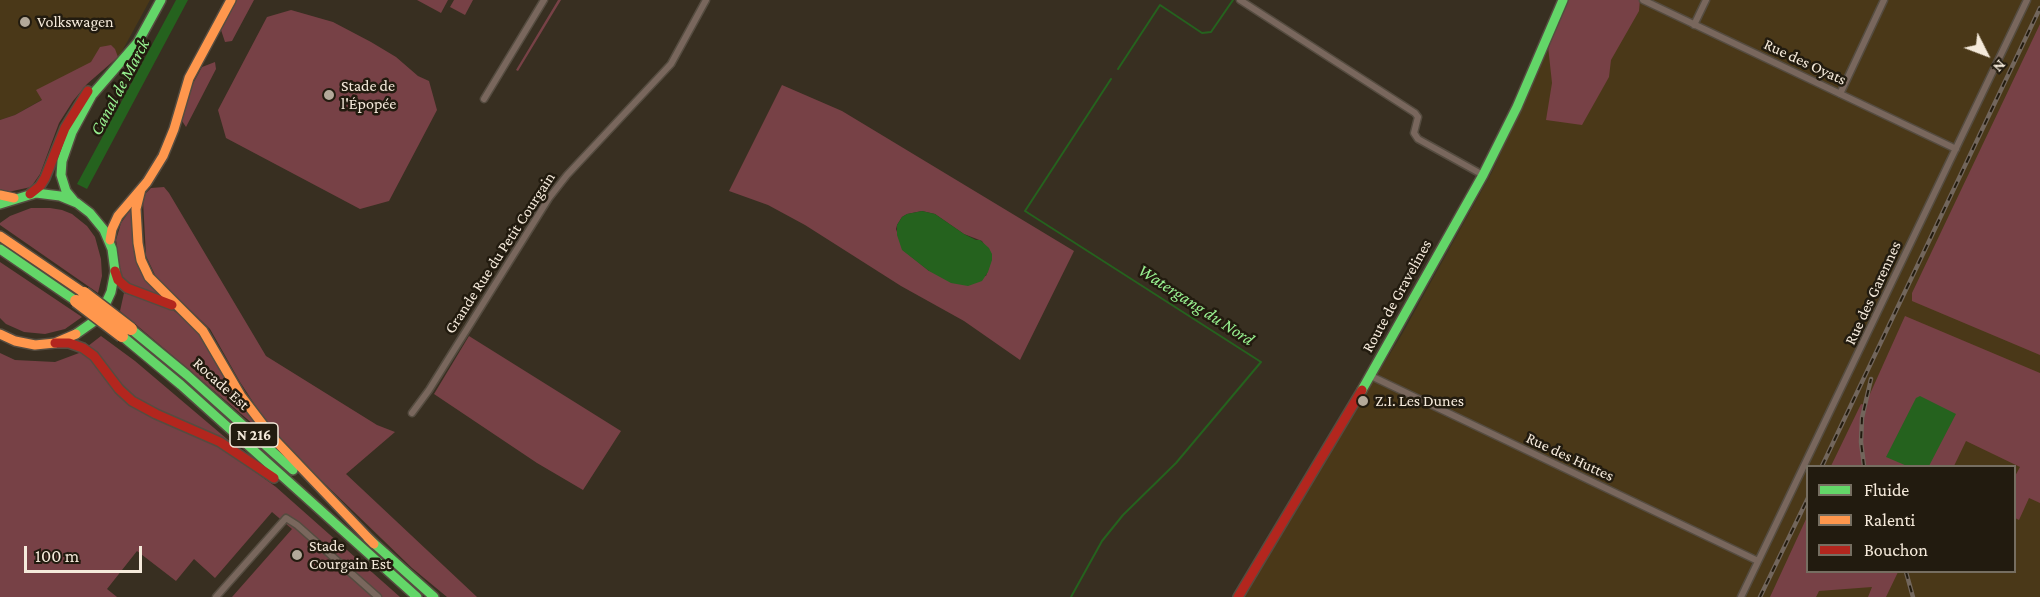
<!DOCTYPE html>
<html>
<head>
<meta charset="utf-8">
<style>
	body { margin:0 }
	#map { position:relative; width:2040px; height:597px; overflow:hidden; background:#382f21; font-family:"Crimson Pro",serif }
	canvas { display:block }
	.legend { position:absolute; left:1806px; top:465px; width:210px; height:108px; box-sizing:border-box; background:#221b0f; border:2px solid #766e61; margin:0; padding:8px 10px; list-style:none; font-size:18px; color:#f5eadb }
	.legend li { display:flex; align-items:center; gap:12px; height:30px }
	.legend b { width:30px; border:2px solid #766e61 }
	.north { position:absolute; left:1956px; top:24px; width:60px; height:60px; -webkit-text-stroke:4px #221b0f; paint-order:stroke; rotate:132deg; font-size:16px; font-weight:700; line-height:24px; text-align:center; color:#f5eadb }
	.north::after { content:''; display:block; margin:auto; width:21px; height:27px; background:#f5eadb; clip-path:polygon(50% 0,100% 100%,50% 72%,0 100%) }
	.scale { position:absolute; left:24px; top:546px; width:118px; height:27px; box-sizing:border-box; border:3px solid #f5eadb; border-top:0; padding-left:8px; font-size:18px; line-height:21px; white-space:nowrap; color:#f5eadb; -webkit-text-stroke:4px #221b0f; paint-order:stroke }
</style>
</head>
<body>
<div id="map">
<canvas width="2040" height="597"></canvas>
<ul class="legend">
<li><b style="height:8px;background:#63d668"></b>Fluide</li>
<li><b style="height:8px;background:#ff974d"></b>Ralenti</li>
<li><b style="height:8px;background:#b3261e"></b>Bouchon</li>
</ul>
<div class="north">N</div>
<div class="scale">100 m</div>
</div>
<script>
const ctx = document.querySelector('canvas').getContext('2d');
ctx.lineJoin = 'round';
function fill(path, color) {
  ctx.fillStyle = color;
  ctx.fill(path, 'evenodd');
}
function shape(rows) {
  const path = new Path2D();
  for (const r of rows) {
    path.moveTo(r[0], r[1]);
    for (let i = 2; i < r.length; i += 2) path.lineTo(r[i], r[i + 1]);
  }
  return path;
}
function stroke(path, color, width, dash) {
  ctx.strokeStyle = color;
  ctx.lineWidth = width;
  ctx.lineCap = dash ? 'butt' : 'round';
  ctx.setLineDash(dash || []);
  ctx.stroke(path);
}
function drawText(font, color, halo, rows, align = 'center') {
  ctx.font = font + ' "Crimson Pro",serif';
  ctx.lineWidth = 5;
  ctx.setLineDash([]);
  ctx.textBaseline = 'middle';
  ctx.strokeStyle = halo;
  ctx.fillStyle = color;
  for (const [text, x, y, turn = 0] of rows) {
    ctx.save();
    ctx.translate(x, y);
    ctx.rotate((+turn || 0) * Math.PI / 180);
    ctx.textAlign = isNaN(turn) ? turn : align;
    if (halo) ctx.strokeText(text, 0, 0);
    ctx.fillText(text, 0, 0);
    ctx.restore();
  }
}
fill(shape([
	[0,0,150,0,120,55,15,115,0,120],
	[1571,0,2040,0,2040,597,1241,597,1402,334,1492,172],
	[1808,466,2014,466,2014,572,1808,572]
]), '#4a3818');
fill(shape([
	[237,0,254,0,232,41,225,42,221,30],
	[417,0,448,0,441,13],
	[454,0,473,0,465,15,450,7],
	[558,0,561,0,518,71,516,70],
	[1568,0,1640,0,1639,11,1611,60,1609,77,1582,125,1546,120,1552,83,1548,46],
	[291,10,333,22,371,42,396,57,418,76,429,81,437,110,389,201,360,209,226,138,218,110,267,17],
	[2040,24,2040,355,1912,301,1912,293],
	[111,45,115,49,118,57,87,84,73,101,59,123,40,174,31,187,8,192,0,189,0,120,15,115,42,100,36,90,91,62,100,47],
	[215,62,216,69,186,127,182,121,190,89,202,67],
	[782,85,842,111,1074,251,1020,360,964,321,901,286,805,225,768,205,729,191],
	[922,211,935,214,964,234,982,241,992,257,986,276,929,271,903,250,896,229,897,225,902,217,907,214],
	[164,187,169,193,266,356,377,425,395,432,346,474,477,597,447,597,412,568,295,455,266,422,240,382,210,329,156,277,146,256,143,201,145,194,151,188],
	[31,208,50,208,62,210,72,214,87,226,95,237,101,259,102,276,98,293,0,225,0,223,10,216],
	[131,209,137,261,159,294,135,289,121,275,116,240,121,223],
	[0,262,82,317,65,329,45,334,24,332,6,324,0,318],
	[124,293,166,305,200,330,267,436,120,311],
	[1905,316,2040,373,2040,503,2029,498,2019,520,2015,518,2014,478,2020,467,1966,441,1954,466,1831,466,1861,404,1865,405],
	[101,336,135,361,240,450,243,463,276,487,400,597,232,597,292,529,272,512,215,578,194,559,176,581,137,551,107,589,117,597,0,597,0,353,15,360,55,362,79,353],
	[469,336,621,431,583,490,537,463,434,394],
	[1807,517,1808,572,1898,572,1886,597,1868,597,1872,587,1819,591,1816,597,1770,597]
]), '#774146');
fill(shape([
	[176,0,188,0,87,189,77,184],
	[922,211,935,214,964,234,976,240,980,240,989,248,992,254,992,260,988,272,982,281,968,286,951,283,929,271,902,250,897,235,897,225,902,217,907,214],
	[1920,396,1956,414,1929,466,1907,466,1886,457,1916,398]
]), '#25621e');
stroke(shape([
	[1118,69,1160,5,1202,33,1211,32,1233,0],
	[1071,597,1102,541,1123,515,1176,463,1261,362,1025,211,1111,79]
]), '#25621e', 2);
const street = shape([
	[1240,0,1415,113,1418,117,1414,133,1418,139,1483,175],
	[1643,0,1956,149],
	[1694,25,1706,0],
	[1840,94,1884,0],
	[484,99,544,0],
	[1371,376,1758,561],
	[412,413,429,390,549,198,567,175,671,64,706,0],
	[216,597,286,518,297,525,378,597],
	[1741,597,2027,0]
]);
const fast = shape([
	[75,202,66,191,61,175,62,161,72,132,92,95,138,42,161,0],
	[0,204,36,193,60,196,77,203,90,213,104,230,112,249,115,271,111,292,105,305,93,322,76,334],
	[0,249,76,301],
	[131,329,187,375,293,470],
	[122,336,181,385,417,597],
	[1362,390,1483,175,1517,107,1563,0],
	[368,538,434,597]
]);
const slow = shape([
	[141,189,136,209,138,243,141,260,149,277,203,331,241,396,273,438,374,544],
	[0,195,14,198],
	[0,236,84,293],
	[110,240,112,229,118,216,147,182,163,156,174,129,189,78,231,0],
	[0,334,15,341,35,345,55,343,76,334]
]);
const jam = shape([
	[30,194,40,186,45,178,65,128,88,91],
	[115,271,118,280,127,288,172,305],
	[55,343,69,343,83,348,94,356,119,389,132,401,156,414,220,442,274,478],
	[1238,597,1362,390]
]);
stroke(street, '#554c40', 9);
stroke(fast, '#554c40', 12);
stroke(slow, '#554c40', 12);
stroke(jam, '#554c40', 12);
stroke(street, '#79675d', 6);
stroke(fast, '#63d668', 9);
stroke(slow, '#ff974d', 9);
stroke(jam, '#b3261e', 9);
const rail = shape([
	[1822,466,2040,8],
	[1864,466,1861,442,1862,418,1871,379],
	[1906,572,1913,597],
	[1760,597,1808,498]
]);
stroke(rail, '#72665c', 4.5);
stroke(rail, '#221b0f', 2, [7]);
const slowBridge = shape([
	[84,293,131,329],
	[76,301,122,336]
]);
stroke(slowBridge, '#554c40', 15, []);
stroke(slowBridge, '#ff974d', 12);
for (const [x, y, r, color] of [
	[25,22,6,"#b3a99a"],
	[329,95,6,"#b3a99a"],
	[1363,401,6,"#b3a99a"],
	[297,555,6,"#b3a99a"]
]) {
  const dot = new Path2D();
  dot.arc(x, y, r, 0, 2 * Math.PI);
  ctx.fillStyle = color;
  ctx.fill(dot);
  stroke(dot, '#221b0f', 2);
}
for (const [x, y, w] of [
	[254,435,48]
]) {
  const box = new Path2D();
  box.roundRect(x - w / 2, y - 12, w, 24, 4.5);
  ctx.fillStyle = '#221b0f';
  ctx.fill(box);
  stroke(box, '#f5eadb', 1.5);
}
drawText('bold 15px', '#f5eadb', null, [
	["N 216",254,435]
]);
drawText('16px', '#f5eadb', '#221b0f', [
	["Volkswagen",37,22],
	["Stade de",341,86],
	["l'Épopée",341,104],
	["Z.I. Les Dunes",1375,401],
	["Stade",309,546],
	["Courgain Est",309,564]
], 'left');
drawText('16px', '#f5eadb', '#221b0f', [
	["Rue des Oyats",1805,62,25],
	["Grande Rue du Petit Courgain",500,253,-57],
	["Rue des Garennes",1873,293,-65],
	["Route de Gravelines",1397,296,-61],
	["Rocade Est",221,384,42],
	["Rue des Huttes",1570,457,25]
]);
drawText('italic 18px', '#98f190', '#221b0f', [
	["Canal de Marck",120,87,-62],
	["Watergang du Nord",1196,305,33]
]);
</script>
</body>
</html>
